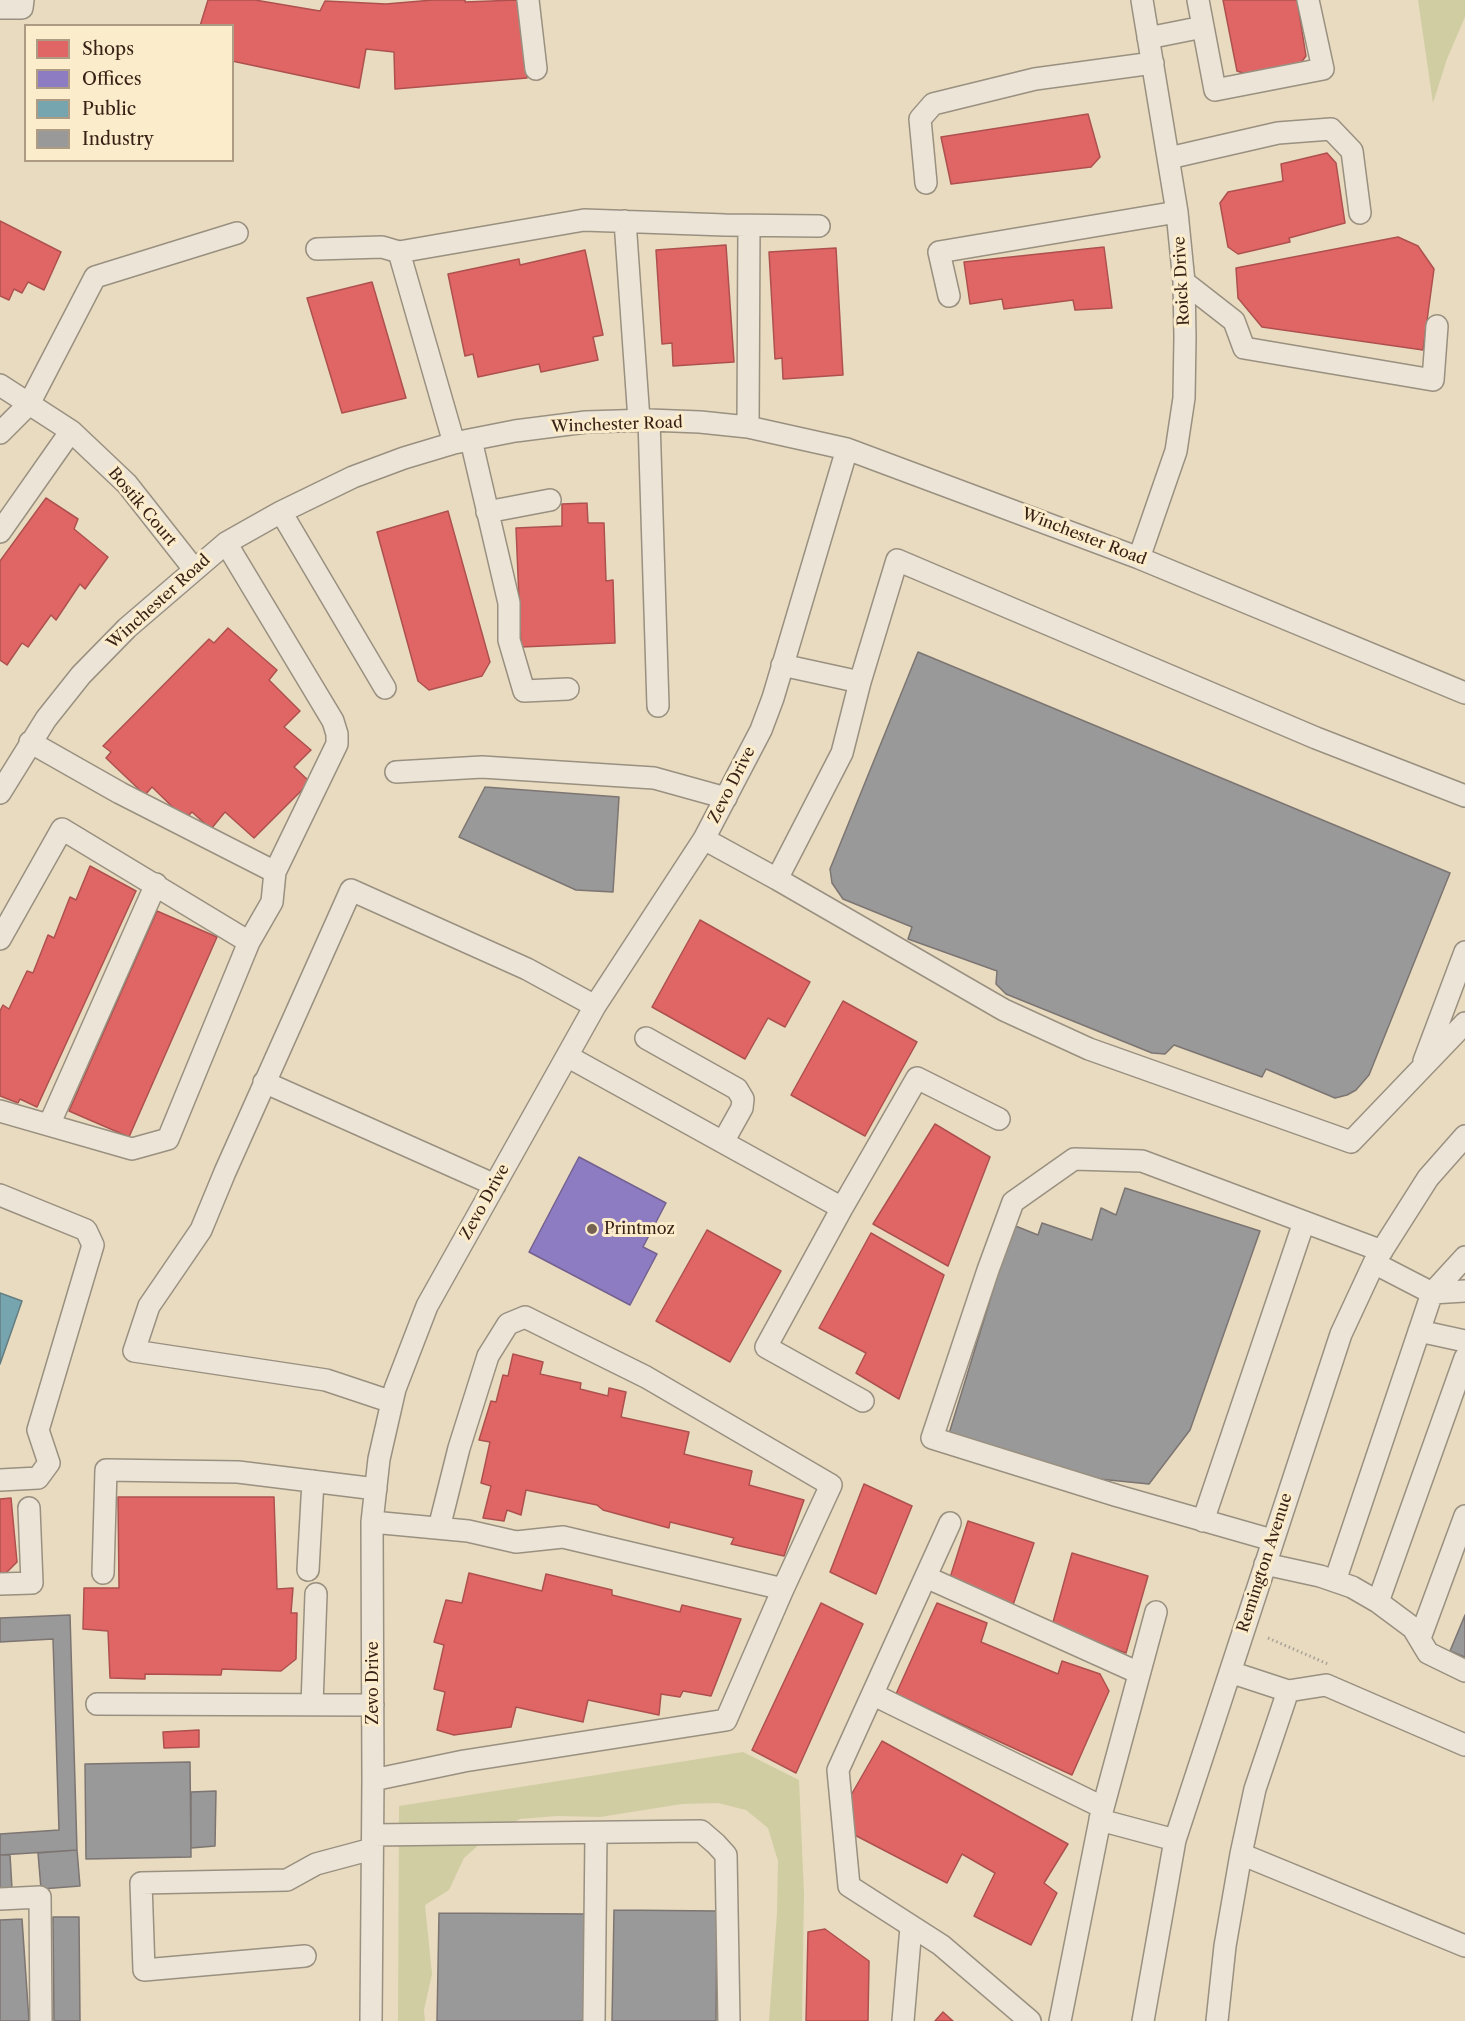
<!DOCTYPE html>
<html>
<head>
<meta charset="utf-8">
<style>
	body { margin:0 }
	#map { position:relative; width:1465px; height:2021px; overflow:hidden; background:#e8dbc0; font-family:"Libre Caslon Text",serif }
	canvas { display:block }
	.legend { position:absolute; left:24px; top:24px; width:210px; height:138px; box-sizing:border-box; background:#fbeccb; border:2px solid #ad9b83; margin:0; padding:8px 10px; list-style:none; font-size:18px; color:#392116 }
	.legend li { display:flex; align-items:center; gap:12px; height:30px }
	.legend b { width:30px; border:2px solid #ad9b83 }
</style>
</head>
<body>
<div id="map">
<canvas width="1465" height="2021"></canvas>
<ul class="legend">
<li><b style="height:16px;background:#e06666"></b>Shops</li>
<li><b style="height:16px;background:#8e7cc3"></b>Offices</li>
<li><b style="height:16px;background:#76a5af"></b>Public</li>
<li><b style="height:16px;background:#999"></b>Industry</li>
</ul>
</div>
<script>
const ctx = document.querySelector('canvas').getContext('2d');
ctx.lineJoin = 'round';
function fill(path, color) {
  ctx.fillStyle = color;
  ctx.fill(path, 'evenodd');
}
function shape(rows) {
  const path = new Path2D();
  for (const r of rows) {
    path.moveTo(r[0], r[1]);
    for (let i = 2; i < r.length; i += 2) path.lineTo(r[i], r[i + 1]);
  }
  return path;
}
function stroke(path, color, width, dash) {
  ctx.strokeStyle = color;
  ctx.lineWidth = width;
  ctx.lineCap = dash ? 'butt' : 'round';
  ctx.setLineDash(dash || []);
  ctx.stroke(path);
}
function drawText(font, color, halo, rows, align = 'center') {
  ctx.font = font + ' "Libre Caslon Text",serif';
  ctx.lineWidth = 6;
  ctx.setLineDash([]);
  ctx.textBaseline = 'middle';
  ctx.strokeStyle = halo;
  ctx.fillStyle = color;
  for (const [text, x, y, turn = 0] of rows) {
    ctx.save();
    ctx.translate(x, y);
    ctx.rotate((+turn || 0) * Math.PI / 180);
    ctx.textAlign = isNaN(turn) ? turn : align;
    if (halo) ctx.strokeText(text, 0, 0);
    ctx.fillText(text, 0, 0);
    ctx.restore();
  }
}
fill(shape([
	[1418,0,1465,0,1465,17,1447,59,1433,103],
	[743,1752,799,1780,804,1894,802,2021,769,2021,777,1913,778,1861,768,1828,746,1810,718,1803,682,1804,600,1817,557,1816,520,1819,490,1835,464,1858,449,1890,425,1905,432,1974,424,2010,425,2021,398,2021,399,1806]
]), '#d1cda2');
const shops = shape([
	[208,0,255,0,320,11,325,1,386,4,433,0,465,0,465,2,517,0,527,78,395,89,394,52,366,49,359,88,232,61,232,26,200,26,208,0],
	[1223,0,1297,0,1306,56,1300,64,1249,75,1237,71,1223,0],
	[1088,114,1100,157,1091,167,951,184,941,137,1088,114],
	[1327,153,1336,163,1345,223,1289,238,1290,242,1238,254,1228,247,1220,203,1228,192,1283,181,1281,164,1327,153],
	[0,221,61,252,44,290,28,282,22,293,14,289,9,300,0,296,0,221],
	[1398,237,1418,246,1434,269,1423,350,1262,327,1238,298,1236,268,1398,237],
	[726,245,734,362,673,366,672,343,662,344,656,250,726,245],
	[1104,247,1112,308,1075,310,1073,300,1004,309,1002,299,970,304,964,262,1104,247],
	[836,248,843,375,783,379,782,358,775,359,769,252,836,248],
	[585,250,603,335,593,337,598,360,541,372,539,364,478,377,473,354,465,356,448,274,519,259,520,265,585,250],
	[372,282,406,398,342,413,307,298,372,282],
	[46,498,78,519,74,529,108,557,85,589,80,584,56,620,51,615,28,647,22,643,7,665,0,660,0,561,46,498],
	[587,503,588,523,604,523,606,581,613,580,615,643,521,647,516,528,562,526,562,504,587,503],
	[448,511,490,662,482,676,429,690,418,681,377,532,448,511],
	[228,628,277,670,269,680,300,711,284,727,311,750,294,767,310,782,254,838,225,812,211,829,192,812,185,819,152,787,145,795,106,758,111,752,103,746,209,639,214,643,228,628],
	[90,866,136,891,37,1107,20,1099,18,1103,0,1096,0,1011,3,1005,9,1009,27,971,33,973,48,935,54,938,70,897,76,900,90,866],
	[157,911,217,937,129,1137,69,1111,157,911],
	[700,920,810,982,785,1027,768,1018,745,1059,652,1007,700,920],
	[843,1001,917,1042,865,1136,791,1095,843,1001],
	[935,1124,990,1157,948,1266,873,1224,935,1124],
	[707,1230,781,1271,730,1362,656,1321,707,1230],
	[871,1233,944,1275,899,1399,856,1373,866,1353,819,1328,871,1233],
	[513,1354,543,1362,540,1374,581,1383,580,1389,608,1396,609,1388,626,1392,621,1417,689,1432,684,1454,752,1471,749,1485,804,1500,784,1556,731,1544,734,1538,670,1522,669,1528,603,1510,597,1505,526,1490,521,1515,507,1510,504,1521,483,1518,491,1486,481,1483,490,1442,479,1440,491,1401,496,1402,503,1375,508,1376,513,1354],
	[864,1484,912,1506,876,1594,830,1572,864,1484],
	[118,1497,274,1497,277,1589,293,1588,291,1613,297,1613,296,1659,281,1671,222,1669,221,1675,145,1674,145,1679,110,1678,108,1631,83,1629,84,1588,119,1588,118,1497],
	[11,1498,17,1562,5,1574,0,1575,0,1499,11,1498],
	[968,1521,1034,1543,1013,1605,948,1584,968,1521],
	[1072,1553,1148,1576,1126,1653,1052,1626,1072,1553],
	[469,1573,542,1591,546,1574,612,1590,612,1595,680,1612,682,1605,741,1619,711,1696,683,1691,680,1697,661,1694,659,1715,588,1700,583,1722,516,1707,511,1727,454,1735,437,1730,445,1692,434,1689,444,1645,434,1642,446,1600,462,1603,469,1573],
	[821,1603,863,1624,796,1773,752,1750,821,1603],
	[937,1603,987,1623,981,1642,1058,1674,1062,1661,1100,1674,1109,1691,1072,1775,896,1694,937,1603],
	[199,1730,199,1747,164,1748,163,1732,199,1730],
	[882,1741,1068,1844,1044,1883,1057,1893,1031,1945,974,1916,995,1873,962,1854,947,1883,845,1830,846,1804,882,1741],
	[825,1929,869,1961,868,2021,806,2021,808,1932,825,1929],
	[943,2012,953,2021,935,2021,943,2012]
]);
fill(shops, '#e06666');
stroke(shops, '#ae514e', 1.5);
const offices = shape([
	[579,1157,666,1203,643,1247,657,1254,630,1305,529,1252,579,1157]
]);
fill(offices, '#8e7cc3');
stroke(offices, '#74618f', 1.5);
const public = shape([
	[0,1293,22,1301,0,1364,0,1293]
]);
fill(public, '#76a5af');
stroke(public, '#647d81', 1.5);
const industry = shape([
	[918,652,1450,873,1369,1075,1356,1090,1347,1095,1335,1098,1266,1069,1262,1077,1174,1045,1165,1054,1152,1053,1006,994,996,984,997,971,908,939,912,927,843,899,832,883,830,869,918,652],
	[485,787,619,797,613,892,576,890,459,837,485,787],
	[1125,1188,1260,1231,1190,1430,1149,1484,1059,1475,948,1437,1013,1225,1038,1235,1042,1223,1092,1240,1101,1208,1116,1215,1125,1188],
	[70,1615,77,1850,0,1855,0,1834,59,1830,53,1639,0,1642,0,1618,70,1615],
	[1465,1615,1465,1657,1450,1651,1465,1615],
	[190,1762,191,1857,86,1859,85,1764,190,1762],
	[216,1791,215,1846,191,1848,191,1792,216,1791],
	[77,1850,80,1886,41,1889,38,1853,77,1850],
	[0,1855,10,1855,12,1889,0,1889,0,1855],
	[614,1910,717,1911,716,2021,612,2021,614,1910],
	[439,1913,587,1914,585,2021,437,2021,439,1913],
	[53,1917,79,1917,80,2021,54,2021,53,1917],
	[22,1919,29,2021,0,2021,0,1920,22,1919]
]);
fill(industry, '#999');
stroke(industry, '#7c7572', 1.5);
const minor = shape([
	[528,0,536,69],
	[1198,0,1215,90,1323,69,1308,0],
	[0,8,22,8,23,0],
	[1148,38,1203,27],
	[1169,158,1278,133,1331,129,1352,151,1360,213],
	[926,183,920,119,933,104,1035,79,1153,63],
	[625,221,639,420],
	[317,249,382,247,399,252,584,220,725,225,819,226],
	[399,252,454,443],
	[1184,282,1234,321,1244,348,1433,380,1437,326],
	[949,296,939,252,1177,212],
	[0,385,71,431,127,484,194,569],
	[649,420,658,706],
	[748,427,749,226],
	[0,433,29,404,95,277,237,233],
	[471,440,509,603,509,640,524,691,568,689],
	[281,512,385,688],
	[487,512,550,500],
	[0,532,71,431],
	[1139,558,1176,451,1184,398,1185,337,1184,282,1177,212,1142,0],
	[782,665,860,682,897,560,1316,738,1465,796],
	[30,742,120,793,275,872,337,744,337,734,333,721,226,543],
	[396,772,482,767,654,778,726,798],
	[0,793,46,719,81,675,127,628,226,543,281,512,353,477,404,458,454,443,515,431,586,422,649,420,700,422,748,427,847,449,1139,558,1465,693],
	[704,839,777,879,1004,1010,1089,1049,1351,1142,1465,1023],
	[777,879,842,753,860,682],
	[0,939,62,829,249,942,168,1139,132,1149,0,1111],
	[249,942,272,902,275,872],
	[646,1038,737,1089,743,1099,742,1108,723,1142],
	[567,1056,842,1208],
	[1424,1061,1465,952],
	[264,1082,495,1185],
	[49,1125,156,884],
	[0,1195,86,1230,93,1245,38,1430,49,1463,38,1478,0,1480],
	[1374,1263,1432,1293,1465,1257],
	[1419,1331,1465,1341],
	[863,1401,766,1347,842,1208,917,1078,999,1119],
	[392,1402,326,1380,134,1351,149,1306,201,1230,225,1172,351,890,527,969,595,1006],
	[1203,1521,1304,1222],
	[372,1522,468,1531,516,1542,563,1537,783,1589,831,1485,646,1377,525,1317,508,1324,488,1356,459,1448,439,1528],
	[950,1523,838,1770,849,1886,941,1945,1030,2021],
	[1272,1540,1118,1496,932,1438,988,1270,1013,1202,1074,1159,1142,1161,1382,1251],
	[1265,1564,1320,1576,1352,1587,1378,1602,1413,1628,1428,1653,1465,1671],
	[308,1570,313,1481],
	[103,1573,106,1470,238,1472,376,1489],
	[926,1577,1139,1673],
	[1335,1581,1432,1293,1465,1291],
	[0,1584,32,1583,29,1508],
	[1378,1602,1465,1358],
	[1420,1638,1465,1516],
	[1288,1691,1326,1685,1465,1745],
	[874,1695,1102,1807],
	[97,1704,373,1705],
	[312,1705,316,1594],
	[373,1780,464,1761,726,1720,783,1589],
	[1100,1819,1156,1612],
	[373,1835,701,1831,716,1844,726,1855,729,2021],
	[1241,1854,1465,1946],
	[0,1899,40,1897,41,2021],
	[305,1956,144,1970,141,1883,287,1880,316,1864,372,1849],
	[371,2021,373,1780,372,1522,379,1459,395,1389,427,1306,595,1006,704,839,761,730,773,698,847,449],
	[594,2021,596,1833],
	[903,2021,911,1927],
	[1060,2021,1100,1820,1175,1840],
	[1143,2021,1175,1840,1341,1334,1374,1263,1428,1178,1465,1136],
	[1217,2021,1225,1946,1241,1854,1255,1789,1288,1691,1230,1672]
]);
stroke(minor, '#9a9080', 24);
stroke(shape([
	[1268,1638,1328,1664]
]), '#aaa398', 3, [1.5, 3]);
stroke(minor, '#ebe4d7', 21);
for (const [x, y, r, color] of [
	[592,1229,6,"#766252"]
]) {
  const dot = new Path2D();
  dot.arc(x, y, r, 0, 2 * Math.PI);
  ctx.fillStyle = color;
  ctx.fill(dot);
  stroke(dot, '#fbeccb', 2);
}
drawText('16px', '#392116', '#fbeccb', [
	["Roick Drive",1182,281,-93],
	["Winchester Road",617,425,-2],
	["Bostik Court",142,507,50],
	["Winchester Road",1084,537,21],
	["Winchester Road",159,602,-42],
	["Zevo Drive",732,785,-63],
	["Zevo Drive",485,1202,-61],
	["Remington Avenue",1265,1563,-72],
	["Zevo Drive",373,1683,-90]
]);
drawText('16px', '#392116', '#fbeccb', [
	["Printmoz",604,1229]
], 'left');
</script>
</body>
</html>
